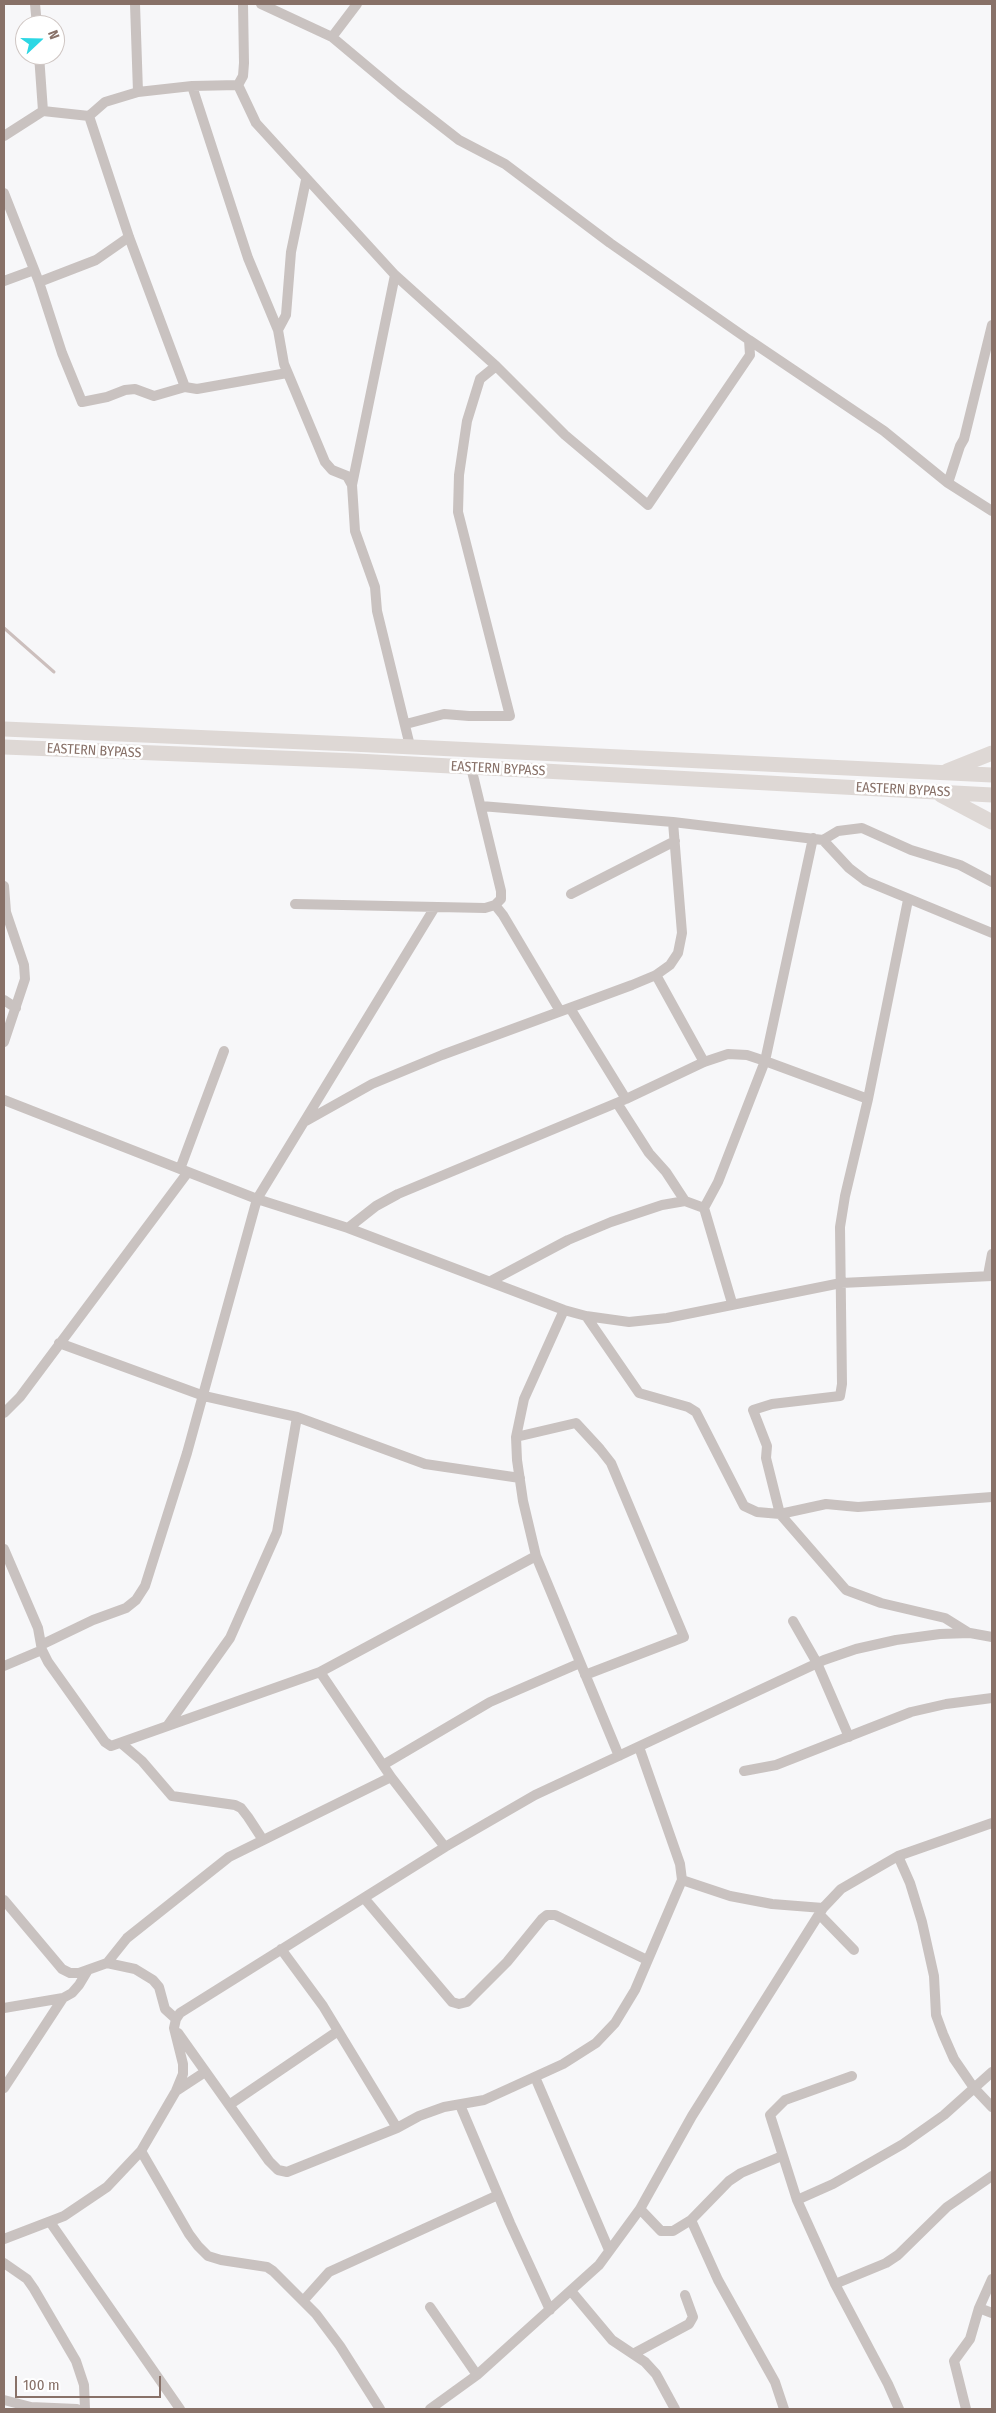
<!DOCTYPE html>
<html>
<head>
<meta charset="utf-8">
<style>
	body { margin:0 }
	#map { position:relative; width:996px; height:2413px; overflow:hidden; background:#f7f7f9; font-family:"Fira Sans Condensed",sans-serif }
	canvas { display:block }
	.frame { position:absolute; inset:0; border:5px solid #887168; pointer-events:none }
	.north { position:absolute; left:15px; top:15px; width:50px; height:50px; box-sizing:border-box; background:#fff; border:1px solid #cfc6c3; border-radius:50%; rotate:69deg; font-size:14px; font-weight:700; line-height:20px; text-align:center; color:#887168 }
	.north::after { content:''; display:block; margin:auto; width:18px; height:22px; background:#2cd7e4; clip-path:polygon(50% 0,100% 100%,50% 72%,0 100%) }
	.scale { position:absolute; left:15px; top:2376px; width:146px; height:22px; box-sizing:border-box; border:2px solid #887168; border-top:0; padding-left:6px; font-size:15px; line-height:18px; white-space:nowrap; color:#887168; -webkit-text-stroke:4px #fff; paint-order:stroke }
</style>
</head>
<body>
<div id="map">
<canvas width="996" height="2413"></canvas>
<div class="frame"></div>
<div class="north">N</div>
<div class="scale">100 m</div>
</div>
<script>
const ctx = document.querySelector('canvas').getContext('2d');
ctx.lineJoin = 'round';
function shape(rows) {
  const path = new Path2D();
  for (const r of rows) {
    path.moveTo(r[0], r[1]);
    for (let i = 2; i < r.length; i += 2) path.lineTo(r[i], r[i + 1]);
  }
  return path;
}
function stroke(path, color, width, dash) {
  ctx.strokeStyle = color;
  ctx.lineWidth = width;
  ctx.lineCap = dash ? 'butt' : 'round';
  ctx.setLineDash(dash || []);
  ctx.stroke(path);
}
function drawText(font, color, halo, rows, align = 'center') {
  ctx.font = font + ' "Fira Sans Condensed",sans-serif';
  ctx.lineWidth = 5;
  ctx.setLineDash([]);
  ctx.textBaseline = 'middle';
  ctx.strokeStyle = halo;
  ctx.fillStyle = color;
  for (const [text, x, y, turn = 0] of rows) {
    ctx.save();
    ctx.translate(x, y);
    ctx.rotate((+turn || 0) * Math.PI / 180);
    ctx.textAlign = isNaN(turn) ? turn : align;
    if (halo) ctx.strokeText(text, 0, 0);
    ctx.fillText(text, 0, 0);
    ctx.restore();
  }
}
stroke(shape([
	[4,628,54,672]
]), '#ccbfbd', 3);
stroke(shape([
	[35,4,37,25],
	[135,4,138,92],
	[332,37,357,4],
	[39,55,43,111],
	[238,85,256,123,395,275,496,366,565,435,648,505,750,355,749,340,610,243,505,164,459,140,400,94,332,37,261,4],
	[238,85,243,76,244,63,243,4],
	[192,86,248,258,278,330],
	[89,116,129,237,185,387,197,389,287,373],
	[4,136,43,111,89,116,105,102,138,92,192,86,238,85],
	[306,180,291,252,286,315,278,330,284,364,325,462,332,470,347,476,352,485,355,531,375,587,377,611,410,746],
	[4,193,39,282,62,353,82,402,107,397,125,390,135,389,154,396,185,387],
	[4,281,34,270],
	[39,282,96,260,129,237],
	[749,340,884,431,948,483,992,511],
	[948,483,960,446,964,439,992,325],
	[352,485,395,275],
	[406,724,444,714,469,716,510,716,458,512,459,475,467,421,480,379,496,366],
	[481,806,673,822,823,840,838,831,862,828,911,850,960,865,992,882],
	[823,840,849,868,866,881,992,933],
	[4,886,6,912,24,965,25,979,4,1042],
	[571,894,675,841],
	[908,900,868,1099,845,1196,840,1227,842,1384,840,1396,772,1404,753,1410,767,1446,766,1458,780,1514,826,1504,858,1507,992,1497],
	[295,904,485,908,495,905,501,899,501,891,471,767],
	[495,905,503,915,560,1011],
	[656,975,704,1062],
	[4,1000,16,1008],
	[570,1008,626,1099],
	[4,1100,257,1199,348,1228,564,1310,586,1316,629,1322,667,1318,841,1283,992,1276],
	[617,1103,649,1153,666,1172,685,1201],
	[306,1121,372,1084,442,1055,632,985,656,975,670,965,678,953,682,933,673,822],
	[180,1169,224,1051],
	[348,1228,376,1206,398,1194,626,1099,704,1062,728,1054,747,1055,765,1061,868,1099],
	[988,1275,992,1254],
	[491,1281,568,1240,611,1222,662,1205,685,1201,704,1208],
	[732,1303,704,1208,718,1182,765,1061,813,838],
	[564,1310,524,1399,516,1437,517,1460,523,1501,536,1556,619,1756],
	[586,1316,639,1393,688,1407,696,1412,744,1506,757,1512,780,1514,846,1590,881,1603,945,1618,969,1633],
	[59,1343,204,1396,297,1417,425,1464,520,1478],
	[4,1413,20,1397,188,1172],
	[516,1437,576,1423,600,1449,611,1463,684,1637,585,1675],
	[4,1549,38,1628,42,1650,48,1662,105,1742,111,1746,320,1672,536,1556],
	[793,1621,817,1663,849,1737],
	[41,1645,93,1620,126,1608,136,1600,145,1586,187,1453,257,1199,435,907],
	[4,1666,42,1650],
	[320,1672,391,1777,445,1847],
	[168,1725,230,1638,277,1532,297,1417],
	[122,1744,142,1761,172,1796,235,1805,241,1808,248,1817,263,1840],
	[383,1765,490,1702,580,1663],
	[744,1771,776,1765,911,1712,946,1704,992,1698],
	[898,1856,910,1883,922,1922,934,1976,936,2015,943,2034,954,2059,974,2088,992,2107],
	[682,1880,730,1896,772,1904,823,1908],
	[364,1898,452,2002,459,2004,467,2002,507,1962,542,1919,547,1915,555,1915,647,1960],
	[4,1900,62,1969,70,1973,79,1973,107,1963,135,1969,153,1980,159,1987,165,2009,176,2019],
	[819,1914,854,1950],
	[281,1949,323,2006,397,2128],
	[107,1963,127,1938,229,1857,391,1777],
	[4,2008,63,1998,72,1993,79,1985,88,1970],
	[178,2033,269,2161,278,2170,287,2172,397,2128,419,2116,444,2107,484,2100,563,2064,596,2043,615,2023,635,1990,682,1880,680,1864,639,1747],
	[852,2076,785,2100,770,2115,797,2200,835,2284,888,2384,899,2409],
	[535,2077,609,2250],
	[4,2088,63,1998],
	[176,2091,205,2072],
	[229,2105,338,2031],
	[460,2105,510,2223,550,2310],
	[141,2151,189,2234,198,2246,208,2256,221,2260,267,2267,273,2271,316,2314,340,2346,380,2409],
	[797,2200,833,2184,903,2144,944,2115,992,2072],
	[640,2209,661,2231,673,2231,691,2220,729,2181,741,2173,782,2156],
	[691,2220,718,2280,775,2382,784,2409],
	[50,2222,180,2409],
	[4,2239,64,2216,107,2187,141,2151,176,2091,183,2074,183,2064,174,2028,176,2019,180,2013,445,1847,535,1795,824,1660,856,1649,896,1640,940,1634,970,1633,992,1637],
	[4,2263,27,2279,34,2289,76,2361,84,2385,85,2409],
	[835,2284,886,2263,898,2255,947,2207,992,2176],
	[571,2291,612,2340,645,2362,656,2374,675,2409],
	[303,2301,329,2272,498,2195],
	[430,2307,477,2375],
	[979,2308,992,2313],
	[633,2354,689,2324,693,2317,685,2295],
	[4,2400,31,2407,77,2409],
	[430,2409,477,2375,599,2265,640,2209,692,2116,823,1908,841,1889,898,1856,992,1823],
	[966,2409,954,2361,970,2339,979,2308,992,2279]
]), '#c9c2c0', 10);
stroke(shape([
	[4,729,351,744,992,775],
	[4,747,357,761,992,795],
	[947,771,992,753],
	[941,795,992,822]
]), '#ded8d5', 15);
drawText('14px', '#887168', '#fff', [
	["EASTERN BYPASS",94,751,3],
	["EASTERN BYPASS",498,769,3],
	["EASTERN BYPASS",903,790,3]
]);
</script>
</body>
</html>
